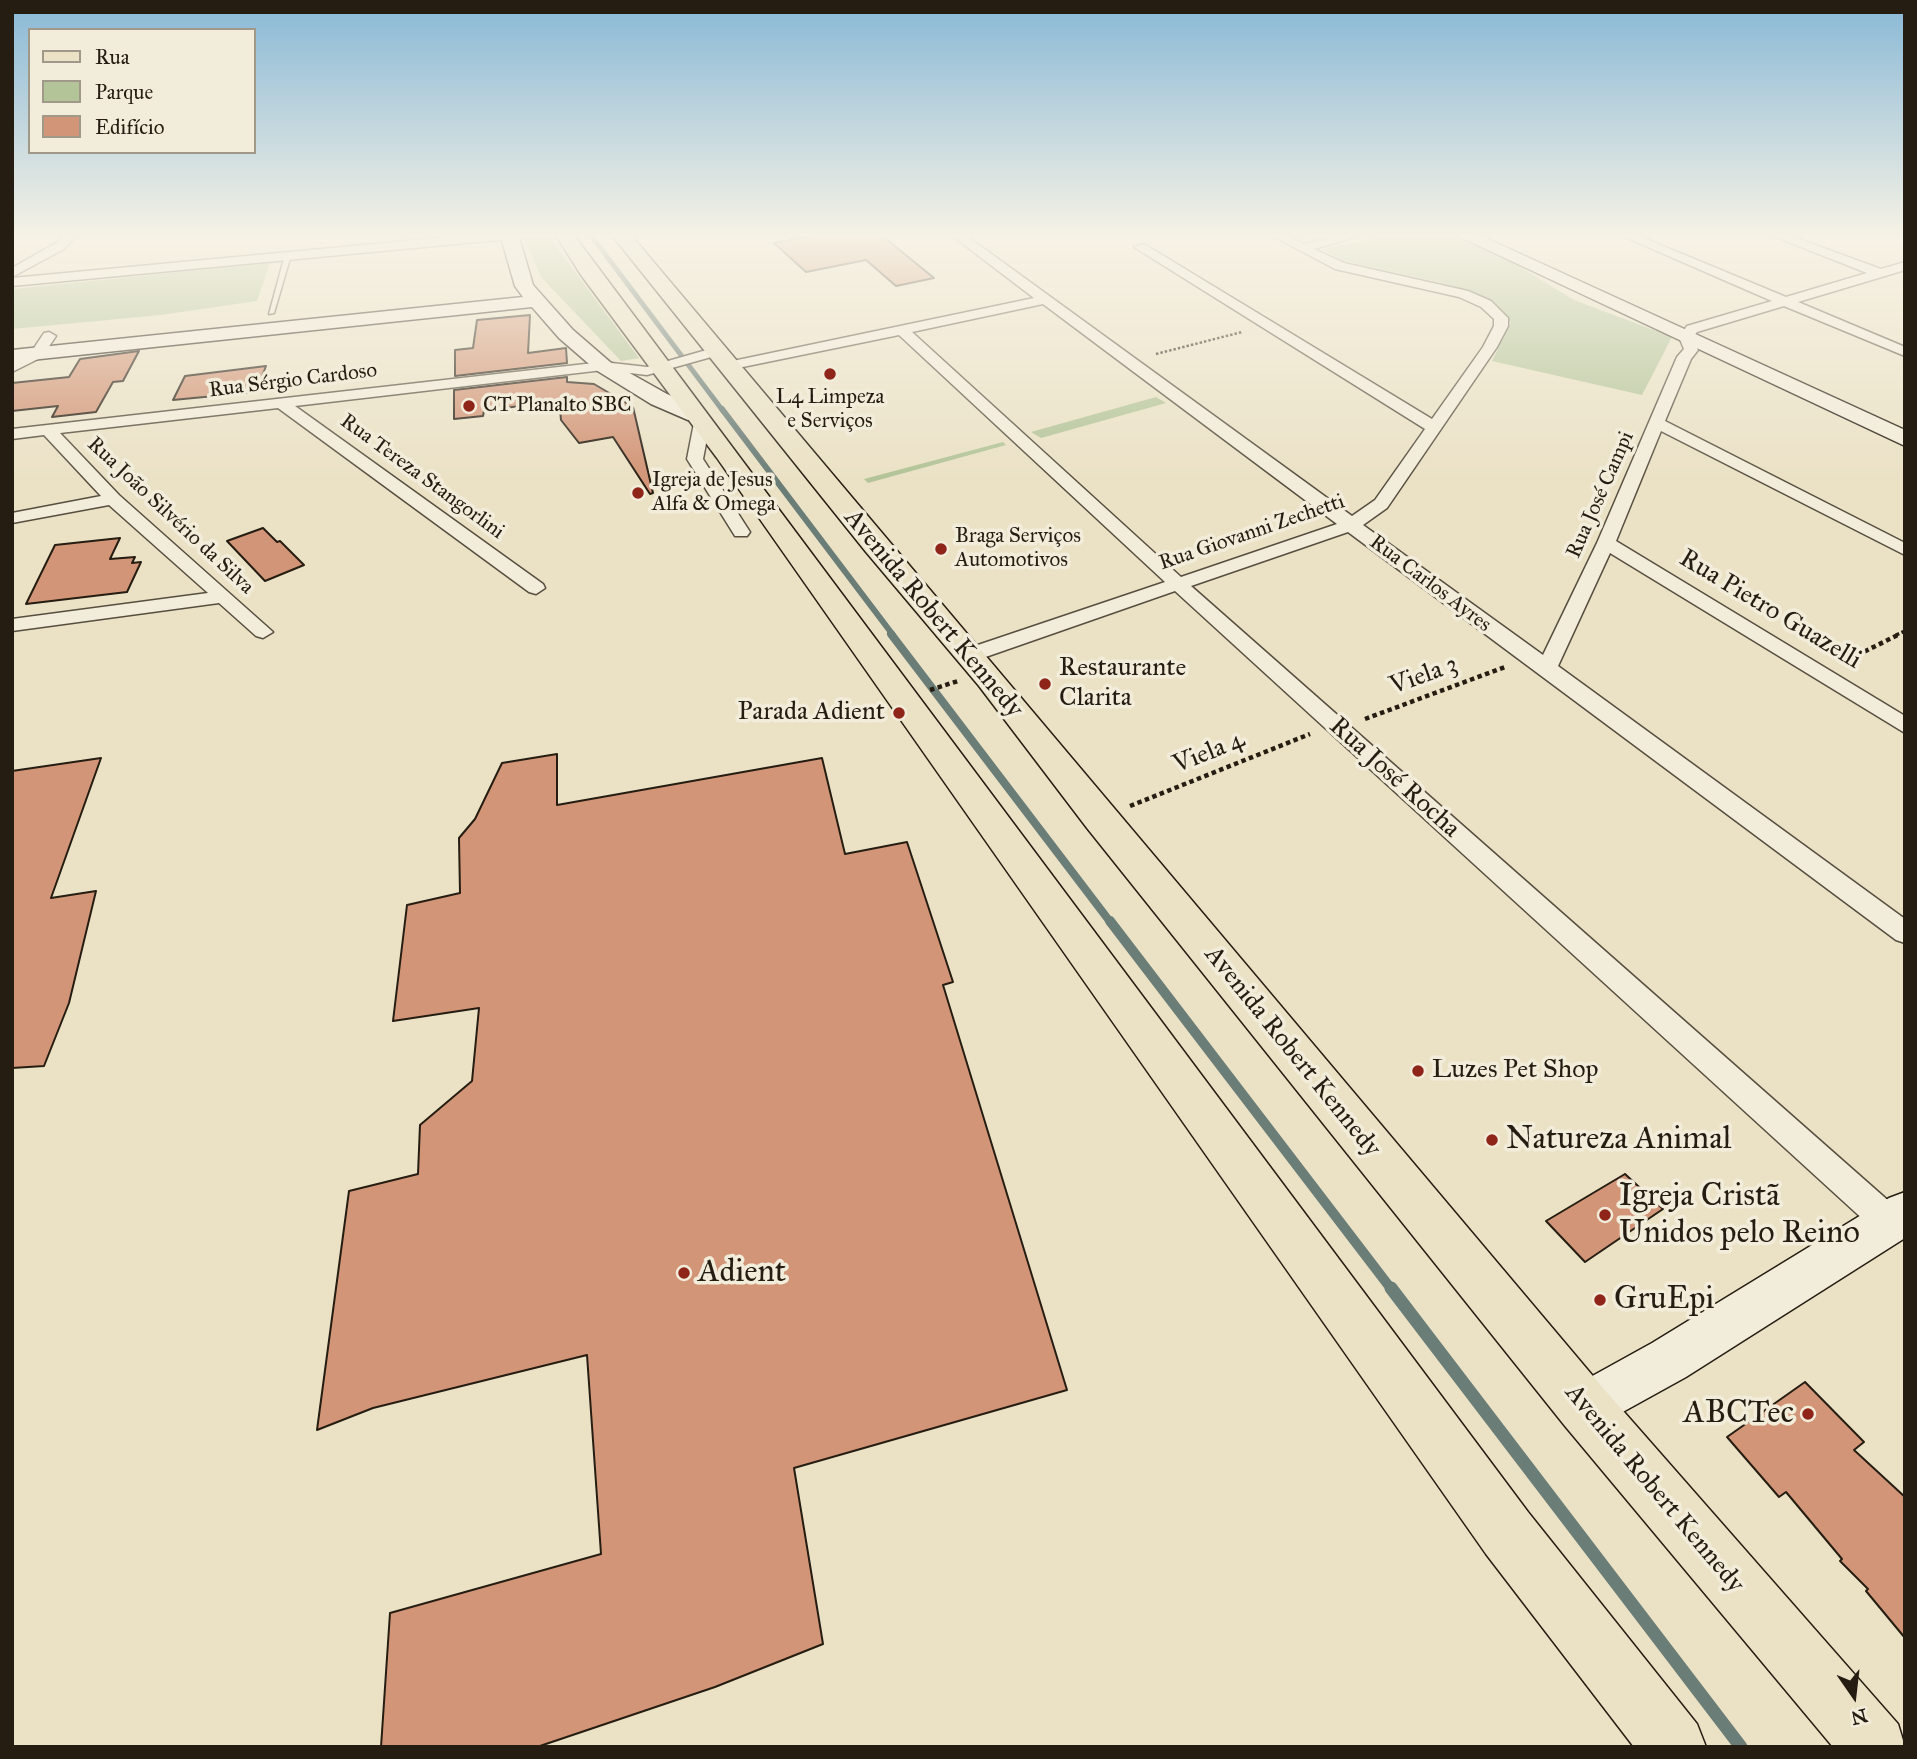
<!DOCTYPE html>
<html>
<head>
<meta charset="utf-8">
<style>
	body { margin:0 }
	#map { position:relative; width:1917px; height:1759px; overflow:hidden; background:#ebe2c6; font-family:"IM FELL Great Primer",serif }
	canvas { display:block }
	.frame { position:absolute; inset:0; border:14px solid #261d12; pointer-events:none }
	.legend { position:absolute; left:28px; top:28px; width:228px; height:126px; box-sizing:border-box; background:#f2ecda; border:2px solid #a0998a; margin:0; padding:9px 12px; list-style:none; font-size:21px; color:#261d12 }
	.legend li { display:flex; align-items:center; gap:14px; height:35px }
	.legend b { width:35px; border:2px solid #a0998a }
	.north { position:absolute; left:1819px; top:1661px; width:70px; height:70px; -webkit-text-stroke:5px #f2ecda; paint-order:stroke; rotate:166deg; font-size:19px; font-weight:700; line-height:28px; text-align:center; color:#261d12 }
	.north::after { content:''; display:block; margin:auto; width:24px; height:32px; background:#261d12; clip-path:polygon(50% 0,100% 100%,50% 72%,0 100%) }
</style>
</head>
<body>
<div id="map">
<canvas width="1917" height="1759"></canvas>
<div class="frame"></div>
<ul class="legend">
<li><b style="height:9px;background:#ebe2c6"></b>Rua</li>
<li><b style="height:19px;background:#b3c498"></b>Parque</li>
<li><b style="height:19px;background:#d29577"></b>Edifício</li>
</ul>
<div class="north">N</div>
</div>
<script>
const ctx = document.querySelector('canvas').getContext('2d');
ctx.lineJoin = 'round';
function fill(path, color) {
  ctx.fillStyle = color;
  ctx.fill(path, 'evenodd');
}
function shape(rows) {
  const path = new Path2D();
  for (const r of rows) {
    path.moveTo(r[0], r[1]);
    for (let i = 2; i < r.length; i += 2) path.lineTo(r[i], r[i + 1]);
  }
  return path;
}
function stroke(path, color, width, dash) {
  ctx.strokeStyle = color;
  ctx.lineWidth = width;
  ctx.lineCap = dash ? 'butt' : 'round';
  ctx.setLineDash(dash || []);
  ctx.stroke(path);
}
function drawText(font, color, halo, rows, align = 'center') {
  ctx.font = font + ' "IM FELL Great Primer",serif';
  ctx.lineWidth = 7;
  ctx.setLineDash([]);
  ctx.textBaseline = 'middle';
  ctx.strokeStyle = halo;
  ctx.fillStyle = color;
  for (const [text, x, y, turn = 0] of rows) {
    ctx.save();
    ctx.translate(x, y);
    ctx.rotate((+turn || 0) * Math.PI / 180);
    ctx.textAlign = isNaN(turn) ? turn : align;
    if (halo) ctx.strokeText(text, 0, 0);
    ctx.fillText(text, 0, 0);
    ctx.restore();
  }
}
fill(shape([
	[522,234,547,234,639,358,621,361,541,277],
	[1399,234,1450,234,1512,262,1574,300,1672,337,1642,395,1492,361,1511,323,1490,301,1442,283,1340,260,1323,249],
	[270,263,257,301,161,315,12,329,12,289],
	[1156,397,1166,403,1041,438,1031,432],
	[1003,442,1006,445,868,483,864,479]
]), '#b3c498');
stroke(shape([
	[590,234,723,411]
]), '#6b7d77', 5);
stroke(shape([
	[722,409,893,635]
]), '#6b7d77', 6);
stroke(shape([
	[891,634,1111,923]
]), '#6b7d77', 8);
stroke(shape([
	[1110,921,1392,1290]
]), '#6b7d77', 10);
stroke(shape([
	[1391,1288,1741,1747]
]), '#6b7d77', 13);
const building = shape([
	[821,234,880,234,934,278,896,286,866,260,806,272,774,243,821,234],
	[530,315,528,353,566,348,567,363,455,376,455,350,473,348,477,320,530,315],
	[139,351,123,381,113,382,96,412,52,417,58,406,12,411,12,383,69,377,80,359,139,351],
	[266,366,256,392,173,400,185,376,266,366],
	[567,377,567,382,594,384,633,407,653,493,650,494,613,437,579,443,561,420,560,409,548,411,548,402,484,411,483,416,454,419,454,390,567,377],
	[263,528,277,542,280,541,304,565,265,581,227,541,263,528],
	[120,538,110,559,135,557,132,563,141,562,127,592,26,604,55,545,120,538],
	[557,754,557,805,822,758,845,854,907,842,953,982,943,985,1067,1390,794,1468,823,1644,715,1687,537,1747,381,1747,390,1613,601,1554,587,1355,373,1408,317,1430,349,1191,418,1174,420,1125,472,1081,479,1008,393,1021,407,905,460,893,459,838,475,819,502,763,557,754],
	[101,758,51,898,96,891,69,1003,44,1066,12,1068,12,771,101,758],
	[1625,1174,1663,1209,1585,1262,1546,1221,1625,1174],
	[1805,1382,1864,1442,1854,1450,1905,1497,1905,1638,1866,1591,1868,1589,1840,1561,1842,1559,1786,1492,1779,1497,1727,1437,1805,1382]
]);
fill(building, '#d29577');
stroke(building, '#261d12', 2);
const lane = shape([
	[288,253,291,255,274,313,269,314,285,255,288,253]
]);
const street = shape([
	[65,234,78,234,64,249,12,277,12,268,56,243,65,234],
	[481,234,515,235,509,239,12,286,12,278,481,234],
	[950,234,964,234,1352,516,1375,500,1425,429,1134,247,1144,244,1432,419,1483,347,1494,326,1494,319,1481,307,1459,297,1335,269,1269,234,1284,234,1304,244,1345,234,1366,234,1314,249,1344,263,1468,291,1491,301,1508,318,1508,326,1497,347,1387,508,1363,525,1543,655,1597,543,1677,357,1684,349,1679,337,1687,326,1772,301,1618,234,1634,234,1786,297,1867,273,1768,234,1785,234,1881,269,1905,262,1905,270,1798,302,1905,347,1905,356,1784,306,1697,332,1693,337,1698,350,1691,359,1665,421,1905,543,1905,555,1661,431,1616,541,1905,716,1905,733,1610,553,1558,666,1905,919,1905,943,1896,940,1348,532,1191,586,1900,1211,1905,1222,1900,1233,1889,1237,1878,1233,1175,591,977,660,963,660,960,655,963,650,1165,582,899,335,728,370,721,366,728,362,1034,298,950,234],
	[1043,304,1337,524,1181,577,912,332,1043,304],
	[49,332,56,336,42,357,12,372,12,362,32,351,44,333,49,332],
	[717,347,722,348,722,354,647,375,603,370,295,406,543,584,545,588,536,594,529,592,278,408,60,433,119,495,273,632,263,638,256,636,219,603,12,631,12,619,208,593,109,505,12,523,12,513,101,496,44,435,12,439,12,429,603,362,647,367,717,347],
	[702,418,710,423,703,459,750,532,747,536,735,536,687,459,694,423,702,418]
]);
const secondary = shape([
	[500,234,518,234,533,285,573,330,610,362,667,394,704,410,707,415,704,420,688,420,651,404,596,370,559,338,532,307,12,362,12,350,523,297,515,286,500,234],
	[1454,234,1477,234,1905,430,1905,446,1454,234],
	[1905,1192,1905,1238,1686,1377,1601,1424,1584,1432,1567,1424,1559,1407,1567,1390,1652,1343,1889,1198,1905,1192]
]);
const primary = shape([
	[555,234,573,234,1528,1512,1697,1724,1706,1747,1634,1747,1486,1554,717,458,581,275,555,234],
	[611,234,630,234,1603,1388,1898,1724,1905,1747,1833,1747,1565,1426,1087,828,979,686,866,552,611,234]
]);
stroke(lane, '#574e3f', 3);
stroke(street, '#574e3f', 3);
stroke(secondary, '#261d12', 3);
stroke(primary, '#261d12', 3);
stroke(shape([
	[1156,354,1242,332]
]), '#261d12', 2.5, [2.5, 2]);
stroke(shape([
	[1896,635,1905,631]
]), '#261d12', 3.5, [3.5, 2.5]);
stroke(shape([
	[1843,662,1900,634],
	[930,690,958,681],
	[1365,719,1505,667],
	[1130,806,1310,734]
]), '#261d12', 4.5, [4.5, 3.5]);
fill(lane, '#f2ecda');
fill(street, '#f2ecda');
fill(secondary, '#f2ecda');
fill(primary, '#ebe2c6');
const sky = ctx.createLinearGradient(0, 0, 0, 480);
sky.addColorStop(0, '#88b8d6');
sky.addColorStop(0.49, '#f6f2e5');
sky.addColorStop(1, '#f6f2e500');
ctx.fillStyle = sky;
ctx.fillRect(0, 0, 1917, 480);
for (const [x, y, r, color] of [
	[830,374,7,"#8f2418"],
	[469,406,7,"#8f2418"],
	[638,493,7,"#8f2418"],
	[941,549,7,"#8f2418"],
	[1045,684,7,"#8f2418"],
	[899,713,7,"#8f2418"],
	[1418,1071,7,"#8f2418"],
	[1492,1140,7,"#8f2418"],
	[1605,1215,7,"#8f2418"],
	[684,1273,7,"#8f2418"],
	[1600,1300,7,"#8f2418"],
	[1808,1414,7,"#8f2418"]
]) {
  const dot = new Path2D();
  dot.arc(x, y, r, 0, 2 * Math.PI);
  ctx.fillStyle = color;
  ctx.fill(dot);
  stroke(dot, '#f2ecda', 2.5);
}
drawText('21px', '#261d12', '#f2ecda', [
	["Rua Sérgio Cardoso",293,381,-7],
	["Rua Tereza Stangorlini",422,477,36],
	["Rua José Campi",1601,495,-66],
	["Rua João Silvério da Silva",170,516,43],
	["Rua Giovanni Zechetti",1252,533,-19],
	["Rua Carlos Ayres",1430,584,37]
]);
drawText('21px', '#261d12', '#f2ecda', [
	["L4 Limpeza",830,398,"center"],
	["e Serviços",830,422,"center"],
	["CT Planalto SBC",483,406],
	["Igreja de Jesus",652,481],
	["Alfa & Omega",652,505],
	["Braga Serviços",955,537],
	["Automotivos",955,561]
], 'left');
drawText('26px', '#261d12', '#f2ecda', [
	["Rua Pietro Guazelli",1770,610,31],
	["Avenida Robert Kennedy",933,614,50],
	["Viela 3",1424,676,-20],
	["Viela 4",1209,753,-22],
	["Rua José Rocha",1394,778,42],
	["Avenida Robert Kennedy",1292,1052,51],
	["Avenida Robert Kennedy",1654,1489,50]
]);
drawText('26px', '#261d12', '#f2ecda', [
	["Restaurante",1059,669],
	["Clarita",1059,699],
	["Parada Adient",885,713,"right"],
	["Luzes Pet Shop",1432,1071]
], 'left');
drawText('32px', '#261d12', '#f2ecda', [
	["Natureza Animal",1506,1140],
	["Igreja Cristã",1619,1197],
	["Unidos pelo Reino",1619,1234],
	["Adient",698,1273],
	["GruEpi",1614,1300],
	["ABCTec",1794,1414,"right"]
], 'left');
</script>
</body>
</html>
